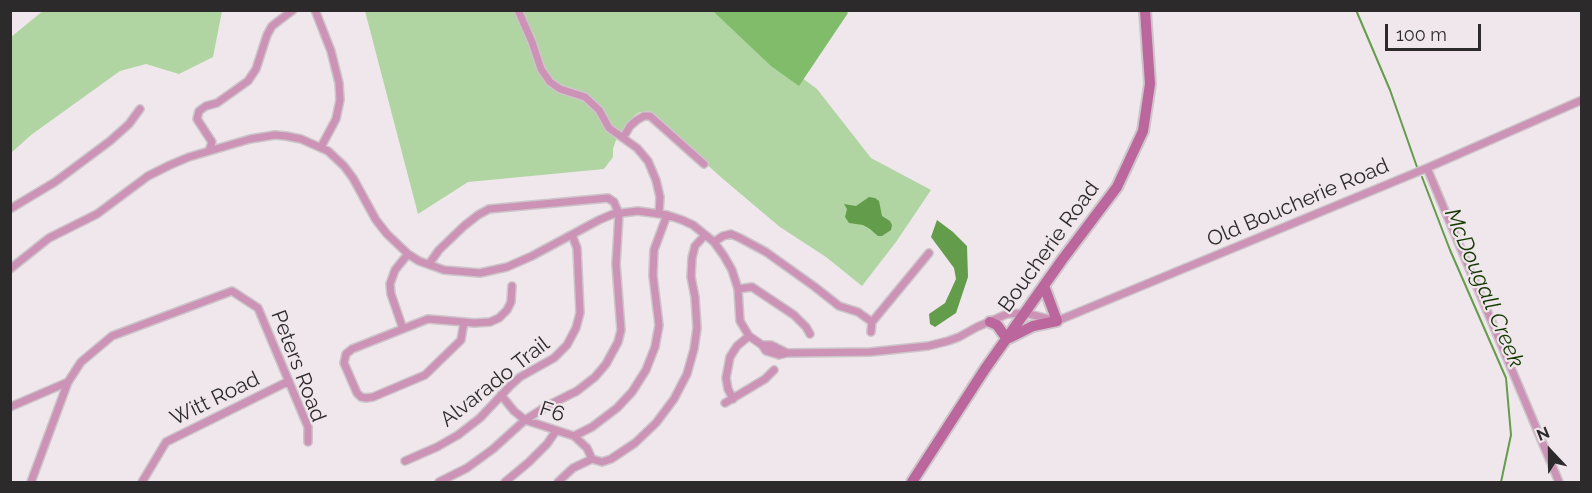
<!DOCTYPE html>
<html>
<head>
<meta charset="utf-8">
<style>
	body { margin:0 }
	#map { position:relative; width:1592px; height:493px; overflow:hidden; background:#efe7eb; font-family:Raleway,sans-serif }
	canvas { display:block }
	.frame { position:absolute; inset:0; border:12px solid #2d2a2c; pointer-events:none }
	.north { position:absolute; left:1520px; top:421px; width:60px; height:60px; -webkit-text-stroke:4px #efe7eb; paint-order:stroke; rotate:338deg; font-size:16px; font-weight:700; line-height:24px; text-align:center; color:#2d2a2c }
	.north::after { content:''; display:block; margin:auto; width:21px; height:27px; background:#2d2a2c; clip-path:polygon(50% 0,100% 100%,50% 72%,0 100%) }
	.scale { position:absolute; left:1385px; top:24px; width:96px; height:27px; box-sizing:border-box; border:3px solid #2d2a2c; border-top:0; padding-left:8px; font-size:18px; line-height:21px; white-space:nowrap; color:#2d2a2c; -webkit-text-stroke:4px #efe7eb; paint-order:stroke }
</style>
</head>
<body>
<div id="map">
<canvas width="1592" height="493"></canvas>
<div class="frame"></div>
<div class="north">N</div>
<div class="scale">100 m</div>
</div>
<script>
const ctx = document.querySelector('canvas').getContext('2d');
ctx.lineJoin = 'round';
function fill(path, color) {
  ctx.fillStyle = color;
  ctx.fill(path, 'evenodd');
}
function shape(rows) {
  const path = new Path2D();
  for (const r of rows) {
    path.moveTo(r[0], r[1]);
    for (let i = 2; i < r.length; i += 2) path.lineTo(r[i], r[i + 1]);
  }
  return path;
}
function stroke(path, color, width, dash) {
  ctx.strokeStyle = color;
  ctx.lineWidth = width;
  ctx.lineCap = dash ? 'butt' : 'round';
  ctx.setLineDash(dash || []);
  ctx.stroke(path);
}
function drawText(font, color, halo, rows, align = 'center') {
  ctx.font = font + ' Raleway,sans-serif';
  ctx.lineWidth = 4.5;
  ctx.setLineDash([]);
  ctx.textBaseline = 'middle';
  ctx.strokeStyle = halo;
  ctx.fillStyle = color;
  for (const [text, x, y, turn = 0] of rows) {
    ctx.save();
    ctx.translate(x, y);
    ctx.rotate((+turn || 0) * Math.PI / 180);
    ctx.textAlign = isNaN(turn) ? turn : align;
    if (halo) ctx.strokeText(text, 0, 0);
    ctx.fillText(text, 0, 0);
    ctx.restore();
  }
}
fill(shape([
	[44,10,222,10,222,11,213,57,179,74,146,64,120,71,31,135,11,153,11,37],
	[365,11,727,11,758,45,817,89,871,158,931,190,896,242,862,286,826,257,780,227,723,179,653,116,646,112,640,112,635,115,623,129,616,140,613,149,613,157,604,169,468,182,418,214]
]), '#b0d5a2');
fill(shape([
	[845,10,848,13,799,86,771,66,713,11]
]), '#81bc6a');
fill(shape([
	[869,197,875,198,879,201,882,216,890,221,892,225,891,230,882,236,878,236,870,229,863,225,849,223,845,217,847,209,844,204,856,206],
	[937,220,953,232,967,246,968,277,956,313,935,327,930,324,929,314,945,303,956,279,954,268,931,237]
]), '#639c4b');
stroke(shape([
	[1356,10,1390,90,1417,167],
	[1422,177,1450,250,1506,378,1511,435,1501,482]
]), '#639c4b', 2);
const street = shape([
	[315,10,331,51,339,83,340,100,336,119,321,147],
	[518,10,532,42,541,69,550,82,560,89,585,97,599,110,609,128,637,148,648,161,656,180,660,197,659,214],
	[623,138,630,126,637,120,644,116,650,116,704,164],
	[209,151,212,142,197,119,199,111,206,106,217,103,248,81,256,69,267,35,272,26,293,10],
	[1427,168,1559,482],
	[10,209,55,182,110,141,129,124,140,109],
	[714,242,723,236,731,234,740,238,766,252,815,287,839,306,858,312,872,322],
	[429,264,439,250,464,226,478,215,489,209,608,198,614,202,619,214,616,264,621,330,618,342,606,364,595,377,577,391,547,406,525,420,493,449,467,468,439,482],
	[10,269,49,238,97,214,148,176,170,165,189,157,250,139,275,135,286,136,301,139,328,151,344,166,353,178,376,220,387,234,408,254,419,261,444,270,480,273,507,267,532,256,599,220,613,214,638,211,667,215,682,220,693,225,714,242,724,256,732,270,738,289,740,321,749,336,762,345,766,351,779,355,787,353,870,352,928,346,948,341,959,337,977,327,1007,314,1025,313,1057,321,1427,168,1582,100],
	[738,289,752,287,794,315,806,327,810,334],
	[464,322,461,340,425,375,373,397,366,398,361,397,357,393,344,363,346,354,352,349,428,319,464,322,474,323,490,322,499,318,507,310,511,302,512,286],
	[403,329,391,294,390,284,395,270,408,254],
	[871,332,872,322,929,253],
	[762,345,771,345,787,353],
	[501,395,514,411,525,420,574,436,587,448,592,459],
	[733,399,728,389,726,378,730,357,737,346,749,336],
	[725,403,765,379,774,370],
	[10,407,68,382],
	[574,436,592,427,617,408,632,392,646,370,653,352,655,347,659,325,653,276,654,250,667,215],
	[405,461,437,447,458,435,480,418,510,386,520,377,554,358,567,345,576,328,580,313,577,248,572,235],
	[31,482,68,382,81,362,112,336,232,291,258,308,308,427,308,442],
	[142,482,166,442,289,381],
	[505,482,529,462,547,444,556,431],
	[558,482,573,468,592,459,602,462,611,459,635,443,656,423,674,399,687,374,694,349,697,328,695,297,691,277,692,258,695,246,705,235]
]);
const secondary = shape([
	[990,322,997,325,1007,339],
	[1009,338,1033,326,1057,321,1044,286],
	[912,482,985,369,1062,260,1117,187,1143,131,1150,84,1145,10]
]);
stroke(street, '#ccc5c9', 10);
stroke(secondary, '#ccc5c9', 14);
stroke(street, '#cd93b6', 7);
stroke(secondary, '#bb669d', 10);
drawText('21px', '#2d2a2c', '#efe7eb', [
	["Old Boucherie Road",1298,203,-23],
	["Boucherie Road",1049,247,-54],
	["Peters Road",298,366,69],
	["Alvarado Trail",495,382,-38],
	["Witt Road",215,399,-26],
	["F6",552,412,18]
]);
drawText('italic 22px', '#133900', '#efe7eb', [
	["McDougall Creek",1484,288,67]
]);
</script>
</body>
</html>
